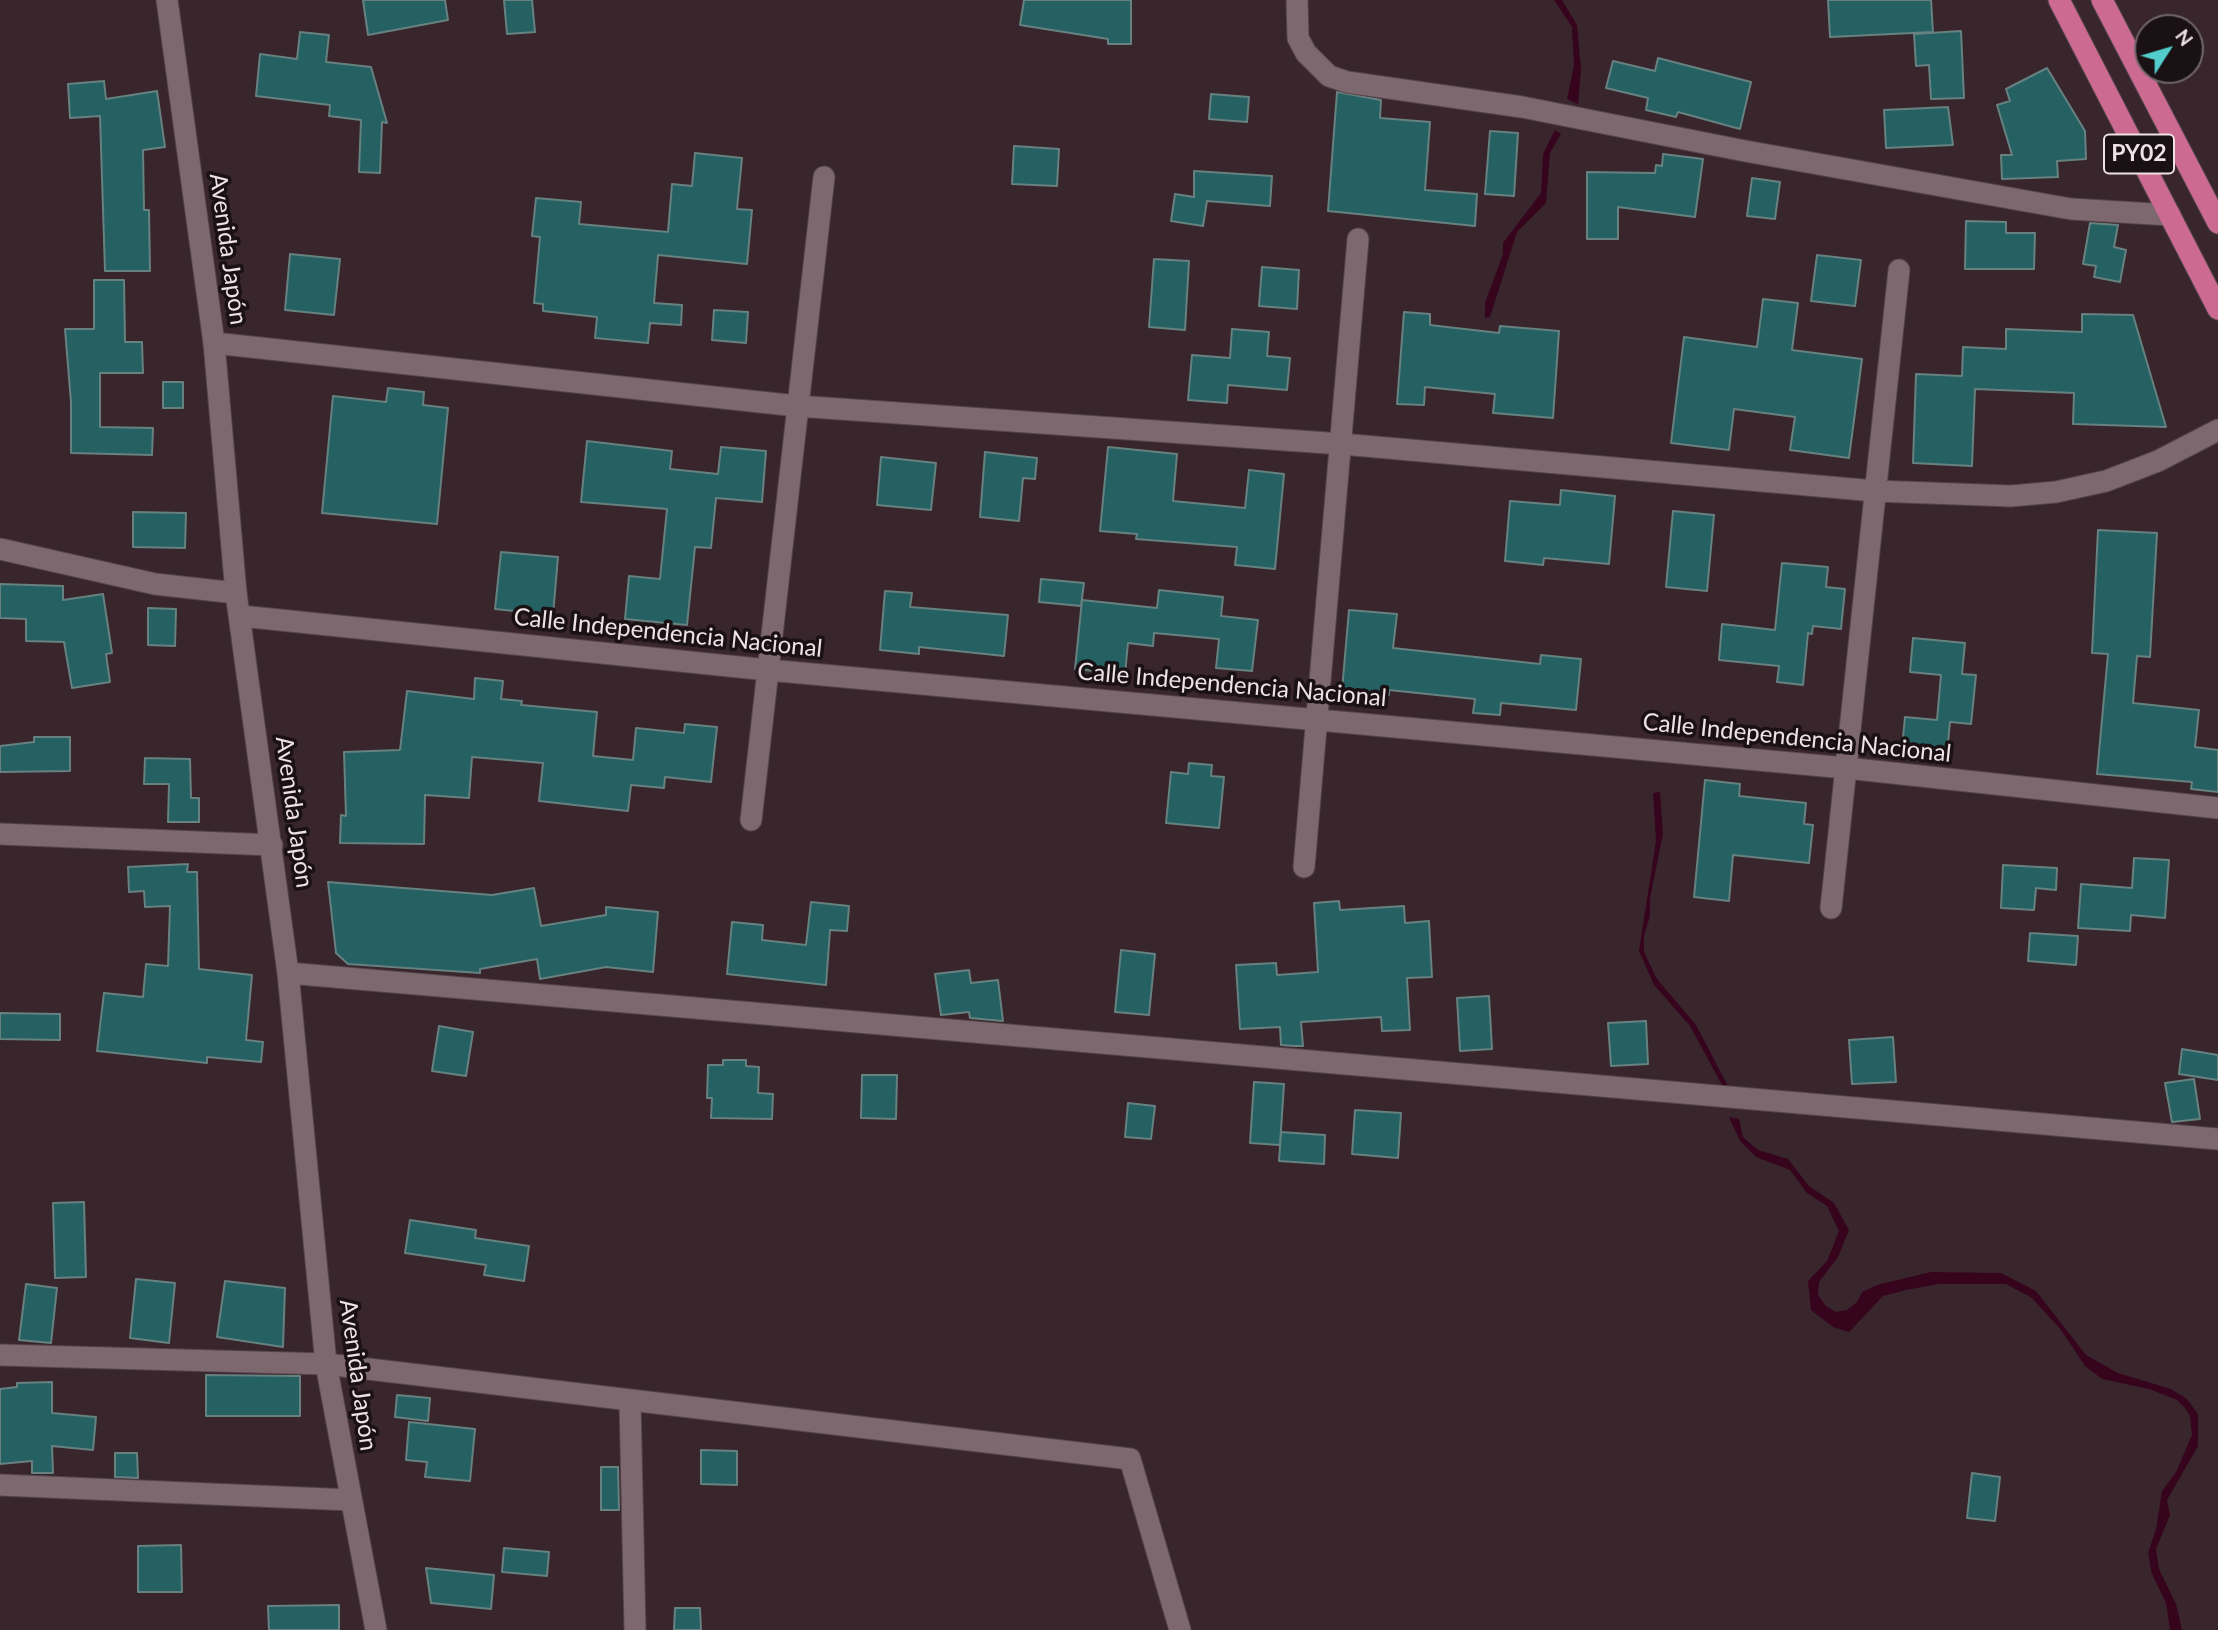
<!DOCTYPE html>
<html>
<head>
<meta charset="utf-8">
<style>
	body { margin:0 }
	#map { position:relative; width:2218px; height:1630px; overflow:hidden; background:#38262c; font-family:Lato,sans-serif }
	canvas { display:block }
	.north { position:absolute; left:2134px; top:14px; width:70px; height:70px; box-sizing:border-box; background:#1a1114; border:2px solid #6f6568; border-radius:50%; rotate:53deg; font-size:19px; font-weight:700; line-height:28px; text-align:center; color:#efe2e6 }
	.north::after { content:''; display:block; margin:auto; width:24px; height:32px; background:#52cdcd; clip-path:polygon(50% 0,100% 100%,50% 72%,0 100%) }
</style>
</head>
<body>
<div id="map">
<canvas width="2218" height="1630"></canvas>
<div class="north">N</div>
</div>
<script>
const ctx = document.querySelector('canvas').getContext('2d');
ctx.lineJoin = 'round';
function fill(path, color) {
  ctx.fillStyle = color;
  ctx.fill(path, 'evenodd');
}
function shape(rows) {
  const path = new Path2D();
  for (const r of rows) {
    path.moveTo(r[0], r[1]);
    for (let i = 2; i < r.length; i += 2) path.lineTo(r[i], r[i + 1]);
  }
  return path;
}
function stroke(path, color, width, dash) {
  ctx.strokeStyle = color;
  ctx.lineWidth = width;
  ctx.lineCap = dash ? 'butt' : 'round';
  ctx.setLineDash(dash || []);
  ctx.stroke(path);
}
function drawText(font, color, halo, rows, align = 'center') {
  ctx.font = font + ' Lato,sans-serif';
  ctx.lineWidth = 7;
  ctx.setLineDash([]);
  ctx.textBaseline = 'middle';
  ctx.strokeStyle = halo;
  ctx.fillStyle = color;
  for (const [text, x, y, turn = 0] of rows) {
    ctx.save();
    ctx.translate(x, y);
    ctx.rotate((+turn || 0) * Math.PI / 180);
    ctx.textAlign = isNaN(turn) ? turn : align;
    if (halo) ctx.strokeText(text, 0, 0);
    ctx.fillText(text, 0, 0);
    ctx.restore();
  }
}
fill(shape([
	[1554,0,1562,0,1577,25,1581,70,1578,104,1567,99,1574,66,1572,27],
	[1555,130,1561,134,1550,153,1546,203,1517,232,1490,317,1485,318,1485,303,1503,254,1503,243,1541,193,1543,154],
	[1660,792,1663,834,1650,898,1650,916,1644,936,1644,952,1657,979,1696,1025,1729,1088,1723,1087,1690,1026,1654,985,1639,951,1656,841,1653,793],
	[1729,1117,1739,1119,1743,1137,1758,1150,1788,1159,1809,1186,1834,1203,1849,1230,1838,1257,1819,1282,1818,1295,1826,1306,1836,1312,1847,1310,1857,1302,1862,1292,1877,1285,1931,1272,2001,1273,2036,1291,2086,1355,2118,1373,2171,1389,2187,1399,2198,1414,2198,1446,2167,1500,2170,1515,2156,1549,2159,1569,2176,1604,2182,1630,2170,1630,2166,1603,2152,1574,2148,1553,2156,1529,2162,1491,2176,1472,2192,1435,2190,1416,2185,1408,2177,1400,2149,1389,2102,1379,2085,1366,2061,1330,2032,1298,2006,1284,1939,1284,1906,1290,1883,1296,1849,1332,1833,1327,1811,1310,1808,1281,1827,1261,1839,1231,1827,1206,1807,1193,1790,1170,1756,1157,1740,1141]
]), '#37041d');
const building = shape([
	[363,0,445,0,448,20,368,35,363,0],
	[504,0,532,0,535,32,507,34,504,0],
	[1024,0,1131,0,1131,44,1108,44,1108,39,1020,25,1024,0],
	[1828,0,1931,0,1933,32,1830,37,1828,0],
	[1961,31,1964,98,1931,99,1929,65,1916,66,1914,34,1961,31],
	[300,32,329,35,326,62,371,67,387,123,382,122,380,173,359,172,361,120,329,116,330,105,256,96,260,54,297,59,300,32],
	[1658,58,1751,82,1740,129,1678,112,1676,117,1646,110,1648,98,1606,88,1613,61,1655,71,1658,58],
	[2047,68,2085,131,2086,159,2057,161,2058,177,2002,179,2001,155,2012,155,1997,105,2010,101,2006,89,2047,68],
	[104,81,106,99,157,91,165,147,143,150,144,210,149,210,150,271,105,271,100,116,70,118,68,84,104,81],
	[1337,92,1381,100,1380,118,1430,122,1425,190,1477,194,1475,226,1328,211,1337,92],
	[1211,94,1249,97,1247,122,1209,119,1211,94],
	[1948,107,1953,145,1886,148,1884,110,1948,107],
	[1490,131,1518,133,1514,196,1485,194,1490,131],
	[1014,146,1059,149,1057,186,1012,184,1014,146],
	[695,153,742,158,737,209,752,210,747,264,658,255,654,303,682,305,681,325,650,323,648,343,595,338,597,317,543,311,543,304,534,303,540,237,532,236,536,198,581,202,579,224,668,232,672,184,692,186,695,153],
	[1663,154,1703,159,1695,217,1618,207,1618,239,1587,239,1587,172,1655,173,1656,165,1662,166,1663,154],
	[1194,171,1272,176,1270,206,1207,201,1203,226,1171,221,1175,194,1194,197,1194,171],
	[1752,178,1780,182,1775,219,1747,216,1752,178],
	[1966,221,2006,222,2006,233,2035,233,2034,269,1965,269,1966,221],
	[2090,223,2118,225,2114,247,2126,250,2120,282,2094,277,2096,266,2083,264,2090,223],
	[290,254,340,259,334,315,285,310,290,254],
	[1817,255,1861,260,1855,306,1811,301,1817,255],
	[1154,259,1189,261,1185,330,1149,327,1154,259],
	[1262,267,1299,270,1297,309,1259,306,1262,267],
	[94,280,124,280,125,342,142,342,143,373,100,373,100,427,153,428,152,455,71,453,71,402,65,329,94,329,94,280],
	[1763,299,1798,303,1792,350,1862,359,1849,458,1790,450,1795,417,1734,409,1729,450,1671,443,1684,337,1757,347,1763,299],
	[714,310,748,312,746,343,712,340,714,310],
	[1404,312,1430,314,1430,325,1499,333,1500,326,1559,331,1553,418,1493,413,1495,394,1425,387,1424,405,1397,404,1404,312],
	[2082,314,2133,315,2166,427,2073,424,2074,393,1975,389,1972,466,1913,463,1916,374,1962,376,1963,347,2006,349,2006,329,2082,332,2082,314],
	[1232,329,1269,332,1267,356,1290,358,1287,390,1228,385,1227,403,1188,400,1192,355,1230,358,1232,329],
	[163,382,183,382,183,408,163,408,163,382],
	[388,388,424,392,423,405,448,408,437,524,322,513,333,396,386,402,388,388],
	[587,441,672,451,670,469,718,474,721,447,766,451,762,502,716,498,711,548,695,547,687,625,625,619,629,576,660,579,667,509,581,502,587,441],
	[1108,447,1177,454,1173,501,1245,508,1249,470,1284,474,1275,569,1235,565,1237,547,1136,539,1137,534,1100,531,1108,447],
	[985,452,1037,458,1035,479,1023,478,1019,521,980,517,985,452],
	[881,457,936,463,931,510,877,505,881,457],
	[1561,490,1615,496,1609,564,1544,558,1543,565,1505,561,1510,501,1560,505,1561,490],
	[1673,511,1714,515,1707,591,1666,587,1673,511],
	[133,512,186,513,185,548,133,547,133,512],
	[2098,530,2157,533,2150,657,2137,656,2133,703,2199,710,2195,747,2218,750,2218,792,2191,789,2192,782,2097,774,2108,654,2092,653,2098,530],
	[501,552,558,557,553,615,495,609,501,552],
	[1782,563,1828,567,1826,587,1845,589,1841,629,1813,626,1812,634,1808,633,1803,685,1777,682,1779,666,1719,660,1722,624,1775,630,1782,563],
	[1041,579,1084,583,1081,606,1039,602,1041,579],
	[0,584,63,586,63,600,103,594,112,653,106,654,110,682,72,688,64,642,26,641,26,619,0,618,0,584],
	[1159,590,1223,597,1221,616,1258,620,1252,671,1216,668,1219,639,1154,633,1153,646,1128,643,1125,674,1075,669,1082,600,1157,608,1159,590],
	[885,591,912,593,910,607,1008,615,1004,656,919,647,919,654,880,650,885,591],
	[148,608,176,609,175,646,148,645,148,608],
	[1349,610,1397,614,1393,648,1540,664,1541,655,1581,659,1576,710,1501,703,1500,715,1473,713,1475,699,1389,690,1389,695,1342,690,1349,610],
	[1913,638,1965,643,1962,674,1976,675,1971,724,1950,722,1946,762,1901,758,1905,717,1937,720,1941,675,1910,672,1913,638],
	[475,678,503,681,501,699,522,701,521,705,597,712,593,756,633,760,636,728,684,733,685,724,717,727,711,782,665,777,664,788,631,785,628,811,539,801,543,763,472,757,469,798,425,795,424,844,340,843,341,815,346,816,344,752,400,750,407,691,474,699,475,678],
	[34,737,70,737,70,771,0,772,0,746,34,742,34,737],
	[145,758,190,759,191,798,199,798,199,822,168,822,169,784,144,784,145,758],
	[1189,763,1212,765,1211,776,1224,777,1219,828,1166,823,1171,772,1188,774,1189,763],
	[1705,780,1740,784,1739,796,1806,803,1804,824,1813,825,1809,863,1733,855,1729,901,1694,897,1705,780],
	[2134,858,2169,860,2165,918,2131,915,2130,931,2078,928,2081,884,2132,888,2134,858],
	[188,864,187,872,197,872,199,969,252,975,246,1040,263,1042,261,1062,207,1057,207,1063,97,1051,104,993,143,997,146,964,168,966,170,906,145,907,144,891,129,892,128,867,188,864],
	[2003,865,2057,868,2056,890,2036,888,2034,910,2001,908,2003,865],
	[328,882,492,895,534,888,541,926,606,915,606,907,658,912,653,972,606,967,540,979,537,959,480,969,480,973,348,964,336,953,328,882],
	[1339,901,1340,910,1404,906,1405,923,1429,921,1432,977,1407,978,1410,1030,1382,1031,1381,1017,1301,1022,1303,1046,1295,1046,1281,1045,1280,1027,1240,1029,1236,965,1276,963,1277,975,1318,972,1314,903,1339,901],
	[811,902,849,906,847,931,830,930,826,985,727,974,732,922,763,925,762,940,806,945,811,902],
	[2030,933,2078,936,2076,965,2028,961,2030,933],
	[1121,950,1155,954,1149,1015,1115,1012,1121,950],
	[969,970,971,983,998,980,1003,1021,970,1018,969,1012,941,1015,935,974,969,970],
	[1489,996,1492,1049,1460,1051,1457,998,1489,996],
	[0,1013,60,1014,60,1040,0,1039,0,1013],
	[1646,1021,1648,1064,1611,1066,1608,1023,1646,1021],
	[439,1026,473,1032,466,1076,432,1071,439,1026],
	[1893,1037,1896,1082,1852,1084,1849,1040,1893,1037],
	[2182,1049,2218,1055,2218,1080,2179,1074,2182,1049],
	[723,1060,746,1060,746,1066,759,1067,758,1093,773,1094,772,1119,711,1118,712,1098,707,1098,708,1065,723,1065,723,1060],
	[862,1075,897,1075,896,1119,861,1118,862,1075],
	[2194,1079,2200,1119,2172,1122,2165,1083,2194,1079],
	[1254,1082,1284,1084,1280,1145,1250,1143,1254,1082],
	[1128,1103,1155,1106,1151,1139,1125,1137,1128,1103],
	[1355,1110,1401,1113,1398,1158,1352,1154,1355,1110],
	[1281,1132,1325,1135,1324,1164,1279,1161,1281,1132],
	[84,1202,86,1277,55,1278,53,1203,84,1202],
	[410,1220,476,1230,475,1238,529,1246,524,1281,484,1275,486,1265,405,1253,410,1220],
	[136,1279,175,1283,169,1343,130,1338,136,1279],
	[225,1281,285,1288,283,1347,217,1337,225,1281],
	[26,1284,57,1288,51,1343,19,1340,26,1284],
	[206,1375,300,1376,300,1416,206,1416,206,1375],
	[52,1382,52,1413,96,1417,93,1450,52,1446,53,1473,32,1473,32,1461,0,1464,0,1389,17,1387,17,1383,52,1382],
	[397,1395,430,1398,428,1421,395,1417,397,1395],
	[409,1422,475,1429,470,1481,425,1477,427,1462,406,1460,409,1422],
	[701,1450,737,1451,737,1485,701,1484,701,1450],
	[115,1453,137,1453,138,1478,115,1477,115,1453],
	[601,1467,618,1467,619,1510,601,1510,601,1467],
	[1972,1473,2000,1477,1995,1521,1967,1518,1972,1473],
	[181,1545,182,1592,138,1592,138,1546,181,1545],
	[504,1548,549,1552,547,1576,502,1572,504,1548],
	[426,1568,494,1575,491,1609,431,1603,426,1568],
	[339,1605,339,1630,269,1630,268,1606,339,1605],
	[675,1608,700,1608,701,1630,674,1630,675,1608]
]);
fill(building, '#256162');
stroke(building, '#678080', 2);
const minor = shape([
	[1297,0,1298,38,1306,53,1329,76,1347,82,1522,107,1745,151,2071,209,2170,215],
	[214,343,797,406,1342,444,1875,491,2011,496,2056,492,2106,481,2158,461,2218,430],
	[0,549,155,584,236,593],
	[241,616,768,670,1846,768,2218,808],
	[751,820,824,177],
	[0,834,272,845],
	[1304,867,1358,239],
	[1831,908,1899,270],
	[288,973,2218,1139],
	[0,1355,326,1364,1130,1459,1180,1630],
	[630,1401,635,1630],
	[0,1485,351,1500]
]);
const tertiary = shape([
	[167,0,214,343,236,593,288,973,326,1364,376,1630]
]);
const trunk = shape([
	[2059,0,2218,309],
	[2102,0,2218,223]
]);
stroke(minor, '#54454b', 23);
stroke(tertiary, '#54454b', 23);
stroke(trunk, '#54454b', 23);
stroke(minor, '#7e686f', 21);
stroke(tertiary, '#7e686f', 21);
stroke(trunk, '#cd6a92', 21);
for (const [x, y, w] of [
	[2139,154,70]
]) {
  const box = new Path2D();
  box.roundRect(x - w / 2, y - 19.5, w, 39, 5);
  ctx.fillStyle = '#1a1114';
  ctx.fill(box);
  stroke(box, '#efe2e6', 2);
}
drawText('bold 23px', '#efe2e6', null, [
	["PY02",2139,154]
]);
drawText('24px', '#efe2e6', '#1a1114', [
	["Avenida Japón",228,249,82],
	["Calle Independencia Nacional",668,633,6],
	["Calle Independencia Nacional",1232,685,5],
	["Calle Independencia Nacional",1797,738,6],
	["Avenida Japón",294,812,82],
	["Avenida Japón",358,1375,82]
]);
</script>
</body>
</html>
